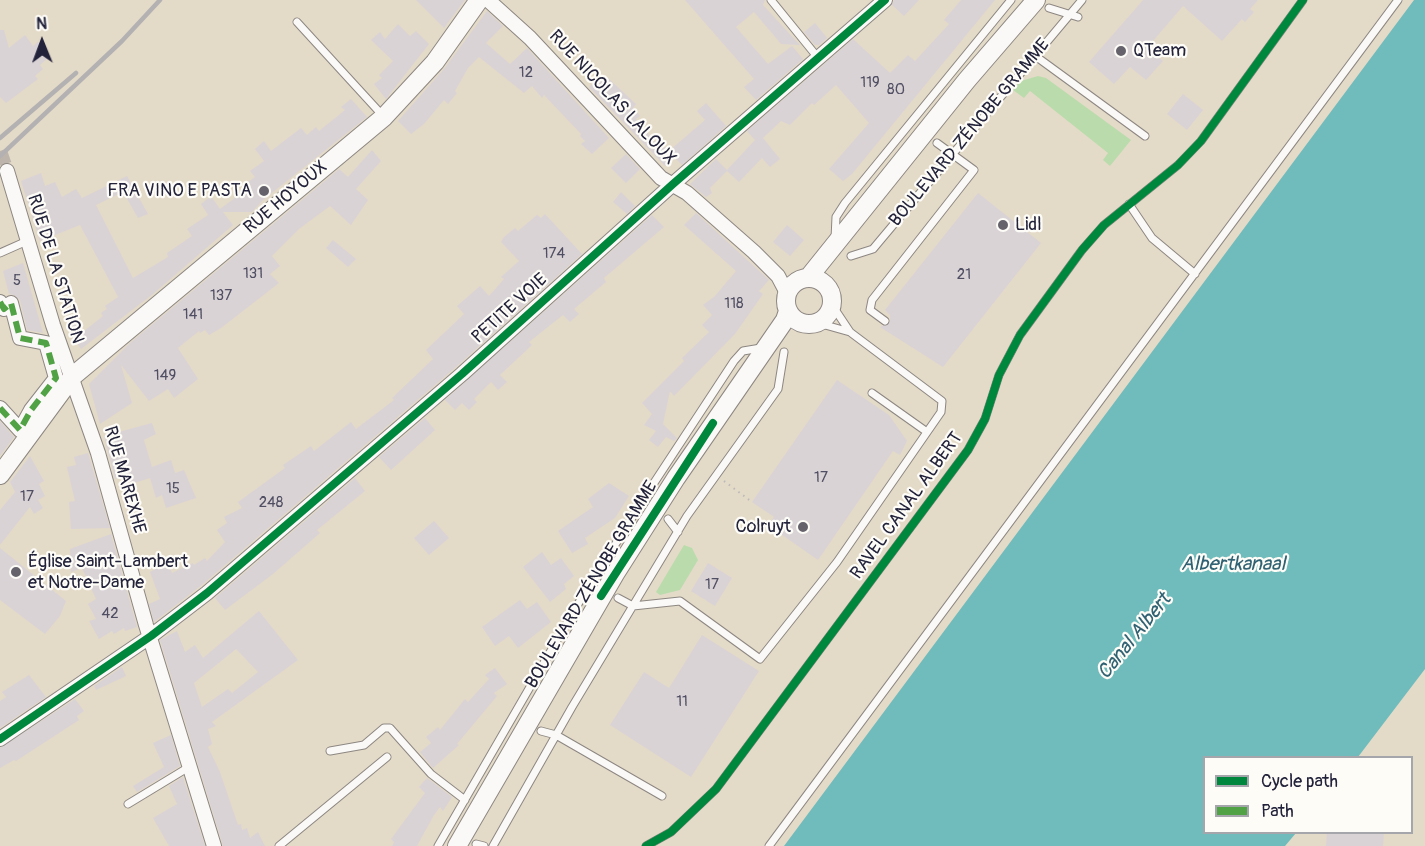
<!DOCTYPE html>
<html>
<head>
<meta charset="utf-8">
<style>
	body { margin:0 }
	#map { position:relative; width:1425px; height:846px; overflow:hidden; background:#e4dac8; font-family:Pangolin,sans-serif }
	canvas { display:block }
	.legend { position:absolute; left:1203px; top:756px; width:210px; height:78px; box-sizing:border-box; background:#fdfcf7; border:2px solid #a5a5ac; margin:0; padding:8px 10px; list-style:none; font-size:18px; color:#22223b }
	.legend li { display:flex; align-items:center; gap:12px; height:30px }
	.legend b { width:30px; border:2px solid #a5a5ac }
	.north { position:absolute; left:12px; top:12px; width:60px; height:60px; -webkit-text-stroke:4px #fdfcf7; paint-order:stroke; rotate:359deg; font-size:16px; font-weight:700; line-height:24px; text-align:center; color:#22223b }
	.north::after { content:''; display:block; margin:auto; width:21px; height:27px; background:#22223b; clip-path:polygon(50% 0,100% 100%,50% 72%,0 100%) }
</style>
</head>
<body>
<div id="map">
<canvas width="1425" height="846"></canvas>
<ul class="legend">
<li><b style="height:8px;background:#00873e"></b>Cycle path</li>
<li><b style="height:8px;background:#50a245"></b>Path</li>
</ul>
<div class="north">N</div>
</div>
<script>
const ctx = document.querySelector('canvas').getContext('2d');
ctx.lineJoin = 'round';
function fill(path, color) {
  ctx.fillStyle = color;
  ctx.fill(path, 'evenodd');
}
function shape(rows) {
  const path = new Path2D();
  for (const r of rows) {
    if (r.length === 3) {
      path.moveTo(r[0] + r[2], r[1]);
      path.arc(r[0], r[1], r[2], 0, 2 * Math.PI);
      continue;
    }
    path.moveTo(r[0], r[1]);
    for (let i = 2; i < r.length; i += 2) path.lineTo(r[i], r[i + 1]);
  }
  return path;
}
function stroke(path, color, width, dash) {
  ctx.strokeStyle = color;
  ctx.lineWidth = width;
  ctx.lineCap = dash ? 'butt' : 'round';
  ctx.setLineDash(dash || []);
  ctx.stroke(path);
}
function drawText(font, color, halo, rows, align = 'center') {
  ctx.font = font + ' Pangolin,sans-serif';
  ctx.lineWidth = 4.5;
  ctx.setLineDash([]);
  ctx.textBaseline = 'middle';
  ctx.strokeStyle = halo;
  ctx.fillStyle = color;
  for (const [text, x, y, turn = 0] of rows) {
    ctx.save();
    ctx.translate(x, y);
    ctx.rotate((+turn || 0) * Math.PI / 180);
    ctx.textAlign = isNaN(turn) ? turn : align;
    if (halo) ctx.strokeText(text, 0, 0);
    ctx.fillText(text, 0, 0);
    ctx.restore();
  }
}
fill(shape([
	[1038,76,1046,78,1131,140,1110,166,1103,160,1108,153,1030,91,1024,98,1013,90,1021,81],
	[684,545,692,548,698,560,680,590,660,595,656,592]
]), '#badcac');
fill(shape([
	[1414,0,1425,0,1425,669,1358,757,1204,758,1204,832,1296,833,1285,846,784,846]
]), '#70bcbd');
fill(shape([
	[416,0,465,0,444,28],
	[685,0,765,0,763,5,800,45,781,44,754,12,736,27,768,64,792,46,803,59,756,100,744,87,754,79],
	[894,0,919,0,904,16,892,5],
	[961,0,995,0,852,174,843,181,829,169,869,123,836,85,814,105,812,103,790,125,781,121,763,138,780,159,770,167,762,158,739,182,727,171,710,188,712,193,706,197,690,184,716,159,727,170,755,140,747,131,853,39,890,73,908,55,915,61,949,24,944,20],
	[1143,0,1258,0,1250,9,1254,12,1245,22,1242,19,1222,41,1183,6,1147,48,1163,61,1146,80,1130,67,1114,84,1089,62],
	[487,11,503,26,486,43,510,64,527,48,609,138,592,154,581,144,585,141,580,136,581,134,544,95,542,98,532,86,524,93,479,57,468,68,455,91,457,93,448,104,444,100,424,124,411,134,398,121,444,69],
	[815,23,827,38,819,45,815,45,804,32],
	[398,24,410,36,416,31,429,44,386,99,374,84,382,78,379,75,393,61,371,40,380,32,385,39],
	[0,30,4,30,9,48,25,35,33,46,38,42,50,56,40,65,43,69,35,76,38,79,6,103,0,97],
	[599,77,604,81,607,77,636,104,633,108,640,116,636,119,661,149,664,146,669,151,705,120,697,111,706,103,726,126,682,165,674,157,665,166,589,87],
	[1183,94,1203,110,1187,130,1167,114],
	[351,99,367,117,263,200,252,212,223,212,233,225,153,294,81,349,66,327,76,320,84,331,103,316,101,313,107,309,105,306,118,297,80,225,40,241,21,181,41,173,45,186,55,182,62,197,76,189,82,198,127,176,148,214,138,218,123,192,96,205,133,278,168,257,167,253,192,236,187,229,208,215,201,204,211,196,220,209,251,186,248,182,255,177,250,171,264,161,255,149,264,141,271,151,301,128,307,135,316,127,319,131,345,110,341,107],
	[372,150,381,161,356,189,368,200,351,225,330,206,299,229,272,256,280,266,270,274,279,283,221,328,209,335,205,330,200,333,199,331,178,348,198,379,174,398,168,389,149,401,121,365,132,403,100,424,89,384,130,343,332,175,339,169,348,177],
	[626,154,640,169,626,183,611,168],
	[621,192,635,206,627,214,613,202],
	[978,193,1041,243,943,367,880,327,890,322,890,315,885,310],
	[696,213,769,280,759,291,763,294,735,334,674,396,670,391,663,424,677,438,674,441,666,437,658,447,649,440,656,431,644,425,652,414,642,403,684,361,682,358,709,332,702,325,712,315,703,305,715,296,736,271,684,225],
	[545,214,582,254,456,367,203,584,154,622,149,604,160,599,150,572,168,562,172,573,193,563,194,565,205,558,207,561,225,542,217,530,227,523,224,517,242,508,238,502,285,468,283,465,311,446,314,451,351,422,356,429,394,400,392,398,433,359,426,350,464,314,457,306,480,286,489,296,504,279,501,277,519,261,501,242,504,237,515,228,518,231,537,215,541,218],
	[652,215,664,227,604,278,606,282,574,309,579,314,570,322,563,315,529,342,532,345,500,375,507,382,498,390,491,382,474,399,477,402,469,410,462,403,455,410,445,400],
	[787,225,804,240,790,256,773,242],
	[333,240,356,259,348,267,326,248],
	[23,263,43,333,27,330,20,300,14,295,9,294,3,271],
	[837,380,889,415,907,441,900,455,893,451,818,560,768,525,774,517,752,502],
	[425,418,435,430,391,470,379,457],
	[0,421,14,437,0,456],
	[152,423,156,434,144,440,152,467,171,460,175,473,184,470,196,498,166,508,162,495,156,498,150,478,131,484,128,475,115,479,104,436],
	[88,453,89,456,110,528,71,529,69,502,75,501,67,467,76,465,74,457],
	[30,456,44,481,39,484,45,496,38,500,43,508,34,514,30,507,0,545,0,510,15,492,10,482],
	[355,478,365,491,317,530,320,533,273,574,225,610,215,598],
	[609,483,629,496,615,518,585,538,588,544,572,553,558,531,593,507,588,499],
	[434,521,449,538,429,555,414,538],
	[111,534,137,627,125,631,124,628,114,634,112,631,99,639,89,621,96,619,88,604,96,599,82,568,71,572,70,549],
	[0,548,66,601,60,616,45,634,0,600],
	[542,552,551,565,561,558,574,576,564,584,566,589,550,602,523,567],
	[708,563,732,578,715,606,691,591],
	[520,600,527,609,537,602,551,622,518,648,509,636,495,646,482,627],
	[259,611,298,660,212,722,216,726,208,729,212,744,208,747,220,772,238,825,241,824,242,830,247,828,250,838,258,832,265,846,223,846,160,640,177,631,185,652,195,645,203,658],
	[236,649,258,672,232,693,228,689,202,707,194,683],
	[702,635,759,671,691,777,610,725,644,672,669,688],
	[122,667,126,676,96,690,94,686],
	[495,668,507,684,494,693,497,696,457,744,459,745,433,768,420,752,431,743,426,737,438,727,440,730,465,699,468,702,489,679,485,675],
	[29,675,46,697,0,728,0,701,6,697,2,692],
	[75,699,84,711,77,716,79,720,16,761,14,760,0,768,0,748],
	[171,735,180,766,137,792,133,786,164,767,153,743],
	[183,777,205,846,169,846,153,818,177,804,169,786],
	[427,778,452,797,443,811,440,807,434,815,417,846,392,846,394,842,391,839,425,793,419,787],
	[1327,832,1384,832,1383,846,1326,846]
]), '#d9d3d6');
stroke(shape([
	[0,151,7,171]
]), '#bdb5ac', 14, [14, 7]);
const lane = shape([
	[771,0,819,59],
	[1049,8,1078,17],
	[297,22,384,117],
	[1034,55,1145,136],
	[1129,204,1152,238,1195,274],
	[835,239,836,217,845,203,1011,0],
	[0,253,27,241],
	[851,256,873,249,878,243,1082,0],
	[885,321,870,310,872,300,974,170,937,143],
	[818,323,850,332],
	[872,393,927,432],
	[668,519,678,532],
	[618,598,633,606,680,601,760,659,837,562,941,412,942,401,850,332,832,305],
	[541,731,556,735,662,796],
	[330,751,364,745,384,728,390,728,431,774,465,800],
	[128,804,189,767],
	[476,844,484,846],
	[279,846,387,757],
	[438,846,578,604,648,492,734,361,743,351,761,348],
	[493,846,572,707,687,516,778,389,784,352],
	[646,846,671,832,716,789,968,450,985,419,999,375,1020,335,1082,250,1104,225,1178,165,1201,141,1303,0],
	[769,846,1398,0]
]);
const street = shape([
	[488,0,530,38,661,178,687,193,754,252,778,276,787,293],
	[7,171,53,325,98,453,146,625,214,846],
	[0,302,4,309,11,303,20,338,46,343,56,378,31,410,20,430,0,408],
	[0,739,151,636,207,593,462,374,673,184,885,0]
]);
const secondary = shape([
	[809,301,23],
	[808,278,967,80,1036,0],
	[0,475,73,376,384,117,435,62,479,0],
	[457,846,615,574,676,478,785,320,788,311]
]);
stroke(lane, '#8c8782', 9);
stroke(street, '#8c8782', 16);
stroke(secondary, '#8c8782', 20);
stroke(shape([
	[724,481,752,502]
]), '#bbbab9', 2, [1.5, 4.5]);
stroke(lane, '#fbf9f7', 7);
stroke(street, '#fbf9f7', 14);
stroke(secondary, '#fbf9f7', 18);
stroke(shape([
	[0,138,76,73],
	[0,156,122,41,160,0]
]), '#b3b1b2', 4.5);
stroke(shape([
	[0,302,4,309,11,303,20,338,46,343,56,378,31,410,20,430,0,408]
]), '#50a245', 6, [12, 6]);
stroke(shape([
	[601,596,713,423],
	[0,739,151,636,207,593,462,374,673,184,885,0],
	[646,846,671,832,716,789,968,450,985,419,999,375,1020,335,1082,250,1104,225,1178,165,1201,141,1303,0]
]), '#00873e', 8);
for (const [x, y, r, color] of [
	[1121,51,6,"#66626c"],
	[264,191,6,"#66626c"],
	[1003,225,6,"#66626c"],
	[803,527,6,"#66626c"],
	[16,572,6,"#66626c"]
]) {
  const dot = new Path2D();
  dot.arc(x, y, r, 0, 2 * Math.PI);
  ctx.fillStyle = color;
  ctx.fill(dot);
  stroke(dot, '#fdfcf7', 2);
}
drawText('15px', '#504e62', null, [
	["12",526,73],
	["119",870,83],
	["80",896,90],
	["174",554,254],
	["131",253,274],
	["21",964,275],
	["5",17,281],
	["137",221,296],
	["118",734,304],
	["141",193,315],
	["149",165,376],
	["17",821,478],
	["15",173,489],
	["17",27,497],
	["248",271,503],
	["17",712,585],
	["42",110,614],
	["11",682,702]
]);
drawText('18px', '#22223b', '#fdfcf7', [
	["QTeam",1133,51],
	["FRA VINO E PASTA",252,191,"right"],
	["Lidl",1015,225],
	["Colruyt",791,527,"right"],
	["Église Saint-Lambert",28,562],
	["et Notre-Dame",28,583]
], 'left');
drawText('18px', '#22223b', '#fdfcf7', [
	["RUE NICOLAS LALOUX",612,98,47],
	["BOULEVARD ZÉNOBE GRAMME",970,133,-50],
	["RUE HOYOUX",286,198,-40],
	["RUE DE LA STATION",55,269,73],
	["PETITE VOIE",510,309,-42],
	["RUE MAREXHE",124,480,74],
	["RAVEL CANAL ALBERT",907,506,-54],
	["BOULEVARD ZÉNOBE GRAMME",592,585,-59]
]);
drawText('italic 20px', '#2f6173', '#fdfcf7', [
	["Albertkanaal",1233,565],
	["Canal Albert",1135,637,-51]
]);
</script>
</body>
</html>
